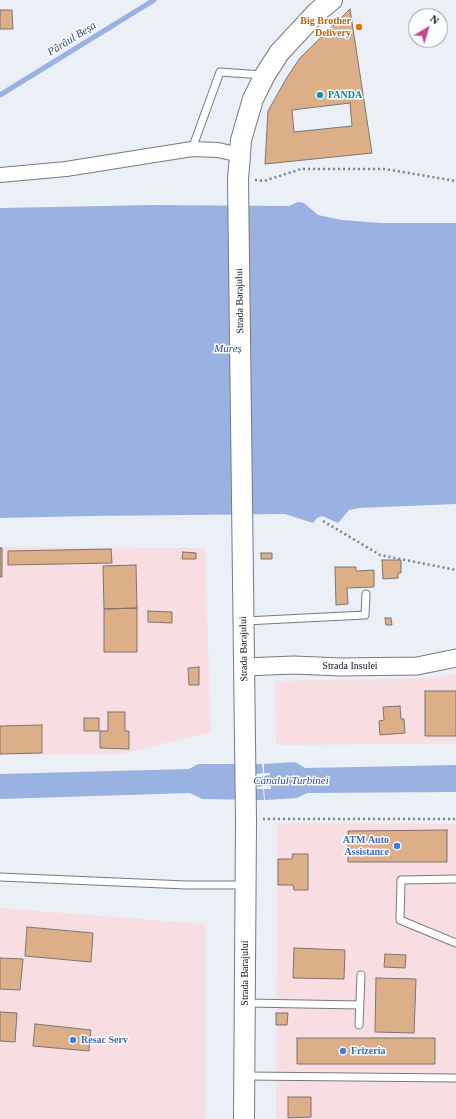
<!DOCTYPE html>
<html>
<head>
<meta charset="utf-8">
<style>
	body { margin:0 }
	#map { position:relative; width:456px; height:1119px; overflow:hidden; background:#eaf0f6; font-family:Georgia,serif }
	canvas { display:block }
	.north { position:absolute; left:408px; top:8px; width:40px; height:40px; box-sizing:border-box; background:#fbfdfe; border:1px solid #9c9ea0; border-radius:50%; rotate:38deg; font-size:11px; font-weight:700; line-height:16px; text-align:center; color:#0e1012 }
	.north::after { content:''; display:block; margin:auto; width:14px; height:18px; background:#c64692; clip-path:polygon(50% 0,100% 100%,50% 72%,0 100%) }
</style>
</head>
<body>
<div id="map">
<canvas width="456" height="1119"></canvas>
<div class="north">N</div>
</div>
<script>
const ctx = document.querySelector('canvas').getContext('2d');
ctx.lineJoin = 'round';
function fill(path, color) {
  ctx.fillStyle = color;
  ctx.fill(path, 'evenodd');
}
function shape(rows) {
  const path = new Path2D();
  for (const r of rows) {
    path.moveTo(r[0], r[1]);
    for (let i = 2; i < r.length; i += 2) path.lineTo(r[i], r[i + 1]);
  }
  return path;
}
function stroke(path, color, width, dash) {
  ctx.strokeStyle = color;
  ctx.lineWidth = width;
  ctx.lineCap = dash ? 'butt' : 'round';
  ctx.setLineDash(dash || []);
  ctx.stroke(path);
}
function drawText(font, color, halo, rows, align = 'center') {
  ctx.font = font + ' Georgia,serif';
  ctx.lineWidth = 3;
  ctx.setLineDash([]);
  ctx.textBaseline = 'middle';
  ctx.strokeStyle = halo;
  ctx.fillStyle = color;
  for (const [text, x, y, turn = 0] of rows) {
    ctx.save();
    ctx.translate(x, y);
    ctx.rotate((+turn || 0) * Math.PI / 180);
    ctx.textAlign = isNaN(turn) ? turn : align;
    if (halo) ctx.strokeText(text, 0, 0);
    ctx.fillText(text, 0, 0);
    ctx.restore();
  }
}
fill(shape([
	[0,547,205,548,211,732,120,754,0,755],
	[456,673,456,744,276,745,275,681,437,678],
	[277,823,456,824,456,1119,276,1119],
	[0,908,205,924,205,1119,0,1119]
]), '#f8dee2');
fill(shape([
	[298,202,304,203,318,215,342,220,381,223,456,223,456,504,359,508,349,510,338,523,322,516,317,518,313,523,285,514,89,516,0,518,0,208,153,205,289,206],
	[295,762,305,768,456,765,456,792,307,793,297,798,265,800,264,789,271,789,271,786,265,786,264,776,270,775,270,773,264,773,264,764],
	[198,764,262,764,263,773,255,774,255,776,263,776,263,786,256,787,256,789,263,789,264,800,202,799,190,793,0,799,0,774,189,769]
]), '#9ab2e1');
stroke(shape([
	[0,95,154,0]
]), '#9ab2e1', 5);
const building = shape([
	[350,9,372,153,265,164,268,111,286,79,300,58,350,9],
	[0,10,12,10,13,29,0,29,0,10],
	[350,103,352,126,294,132,292,110,350,103],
	[0,548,2,548,2,577,0,577,0,548],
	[111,549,112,563,8,565,8,551,111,549],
	[183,552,196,553,196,559,182,559,183,552],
	[261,553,272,553,272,559,261,559,261,553],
	[382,560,401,560,401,573,398,573,398,578,383,579,382,560],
	[136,565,137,608,104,609,103,566,136,565],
	[335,567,356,567,356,571,374,570,374,587,347,588,348,604,336,605,335,567],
	[137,608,137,652,104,652,104,609,137,608],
	[148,611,172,612,172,623,148,622,148,611],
	[385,618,391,618,392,625,386,625,385,618],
	[199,667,199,685,189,685,188,668,199,667],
	[425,691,456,691,456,736,425,736,425,691],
	[400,706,401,719,404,719,405,733,380,735,379,721,384,720,383,707,400,706],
	[108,712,125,712,125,731,129,731,129,749,100,748,100,731,108,731,108,712],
	[84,718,99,718,99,731,84,731,84,718],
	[42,725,42,753,0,754,0,726,42,725],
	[447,830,447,862,348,862,348,831,447,830],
	[293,854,308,854,308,890,294,890,293,885,278,885,278,859,292,859,293,854],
	[27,927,93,933,91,962,25,956,27,927],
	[294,948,345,950,344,979,293,978,294,948],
	[385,954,406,955,405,968,384,967,385,954],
	[0,958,23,959,20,990,0,989,0,958],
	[376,978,416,979,414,1033,375,1032,376,978],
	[0,1012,17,1013,15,1042,0,1041,0,1012],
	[276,1013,288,1013,287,1025,276,1025,276,1013],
	[35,1024,91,1030,89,1051,33,1046,35,1024],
	[297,1038,435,1038,435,1064,297,1064,297,1038],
	[288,1097,311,1097,311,1117,288,1118,288,1097]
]);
fill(building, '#dcaf89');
stroke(building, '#7b7570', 1);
const service = shape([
	[192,149,220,72,263,75],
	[245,621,365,615,366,594],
	[0,877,186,885,245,885],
	[456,879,401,880,400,920,456,943],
	[247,1003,360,1005],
	[359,1025,361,975],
	[246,1076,456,1078]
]);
const minor = shape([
	[0,175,66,169,192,149,218,150,240,155]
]);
const tertiary = shape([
	[244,667,294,665,341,667,417,666,456,658]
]);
const secondary = shape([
	[244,1119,246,820,238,179,240,155,241,140,253,99,265,75,279,53,317,12,332,0]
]);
stroke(service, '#757a80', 9);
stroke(minor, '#757a80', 16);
stroke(tertiary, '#757a80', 19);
stroke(secondary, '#757a80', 22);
stroke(shape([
	[255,180,264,181,301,169,385,169,456,181],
	[323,521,380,555,456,570],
	[263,819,456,819]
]), '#7d8185', 2.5, [2, 3]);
stroke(service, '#fff', 7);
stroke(minor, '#fff', 14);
stroke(tertiary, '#fff', 17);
stroke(secondary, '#fff', 20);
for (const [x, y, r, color] of [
	[359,27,4,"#e8710a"],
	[320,95,4,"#0f9aa8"],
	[397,846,4,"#3f7fe0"],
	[73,1040,4,"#3f7fe0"],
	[343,1051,4,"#3f7fe0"]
]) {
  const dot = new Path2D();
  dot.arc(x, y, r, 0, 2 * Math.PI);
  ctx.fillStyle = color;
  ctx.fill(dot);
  stroke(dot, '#fbfdfe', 1.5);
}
drawText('bold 10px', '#c56008', '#fbfdfe', [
	["Big Brother",351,21],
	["Delivery",351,33]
], 'right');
drawText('bold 10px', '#0d838f', '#fbfdfe', [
	["PANDA",328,95]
], 'left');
drawText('10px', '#0e1012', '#fbfdfe', [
	["Strada Barajului",240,301,-91],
	["Strada Barajului",244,649,-91],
	["Strada Insulei",350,666],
	["Strada Barajului",245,973,-90]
]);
drawText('bold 10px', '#366cbe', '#fbfdfe', [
	["ATM Auto",389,840,"right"],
	["Assistance",389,852,"right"],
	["Resac Serv",81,1040],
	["Frizeria",351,1051]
], 'left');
drawText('italic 11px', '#304c86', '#fbfdfe', [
	["Pârâul Beșa",72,39,-32],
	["Mureș",228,349],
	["Canalul Turbinei",291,781]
]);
</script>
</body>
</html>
